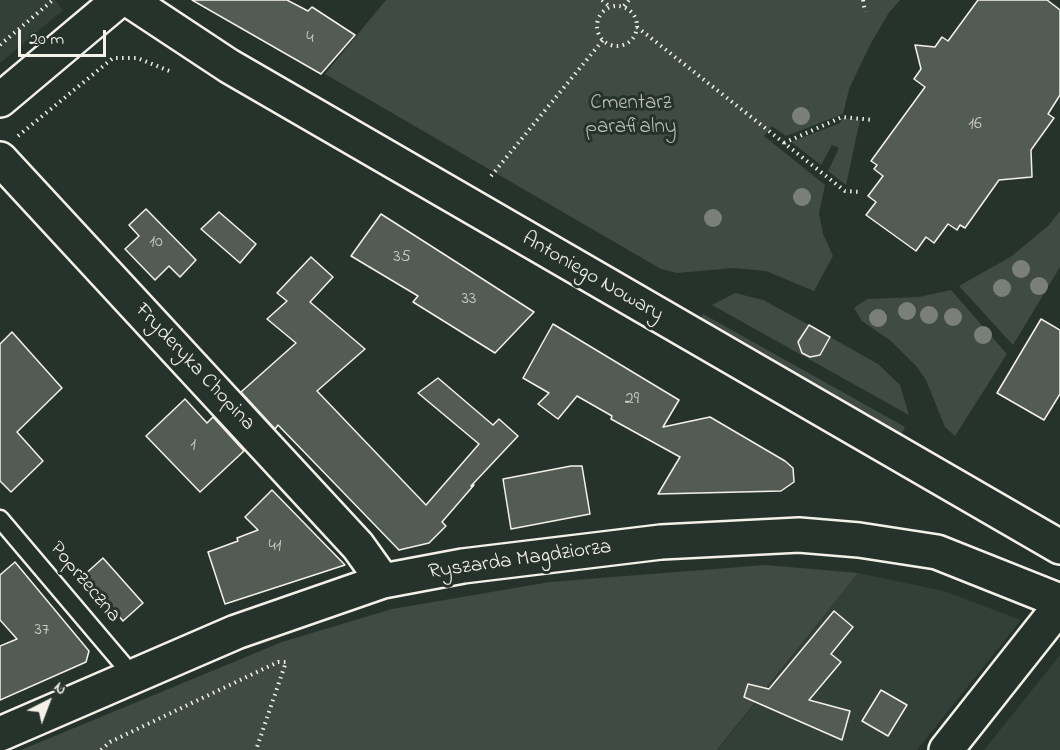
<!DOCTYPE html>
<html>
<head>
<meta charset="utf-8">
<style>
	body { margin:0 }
	#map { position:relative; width:1060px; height:750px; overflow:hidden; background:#26332d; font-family:"Indie Flower",sans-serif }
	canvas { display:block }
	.north { position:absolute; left:18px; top:672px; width:60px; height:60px; -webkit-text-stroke:4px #26332d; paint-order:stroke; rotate:42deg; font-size:16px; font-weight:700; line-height:24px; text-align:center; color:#f4f1e8 }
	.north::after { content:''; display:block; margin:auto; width:21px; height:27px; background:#f4f1e8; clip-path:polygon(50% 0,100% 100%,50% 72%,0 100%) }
	.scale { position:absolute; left:18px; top:30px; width:88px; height:27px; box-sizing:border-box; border:3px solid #f4f1e8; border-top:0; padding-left:8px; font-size:18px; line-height:21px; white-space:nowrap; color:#f4f1e8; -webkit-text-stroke:4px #26332d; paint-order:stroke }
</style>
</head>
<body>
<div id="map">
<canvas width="1060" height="750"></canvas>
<div class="north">N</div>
<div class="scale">20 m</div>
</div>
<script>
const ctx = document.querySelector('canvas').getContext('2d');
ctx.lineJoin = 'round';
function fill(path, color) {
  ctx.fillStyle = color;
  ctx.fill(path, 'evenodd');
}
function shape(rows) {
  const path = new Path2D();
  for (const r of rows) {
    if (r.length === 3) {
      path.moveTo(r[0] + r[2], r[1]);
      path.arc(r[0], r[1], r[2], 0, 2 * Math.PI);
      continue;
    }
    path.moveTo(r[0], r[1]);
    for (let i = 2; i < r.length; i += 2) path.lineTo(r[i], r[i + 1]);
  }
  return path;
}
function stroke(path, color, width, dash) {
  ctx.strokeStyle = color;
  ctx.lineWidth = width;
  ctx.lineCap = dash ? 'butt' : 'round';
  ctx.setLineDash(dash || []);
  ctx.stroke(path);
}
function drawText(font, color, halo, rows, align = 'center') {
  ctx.font = font + ' "Indie Flower",sans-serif';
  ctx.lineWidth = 6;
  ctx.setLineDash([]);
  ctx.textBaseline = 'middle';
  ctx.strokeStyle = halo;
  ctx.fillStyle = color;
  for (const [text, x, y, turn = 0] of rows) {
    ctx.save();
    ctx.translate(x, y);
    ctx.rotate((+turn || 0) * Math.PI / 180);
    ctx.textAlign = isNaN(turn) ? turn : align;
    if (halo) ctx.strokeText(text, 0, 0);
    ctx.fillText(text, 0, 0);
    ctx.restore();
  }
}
fill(shape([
	[0,0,55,0,63,10,0,63],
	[858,573,944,591,1021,620,917,750,718,750],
	[1060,655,1060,750,984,750]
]), '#333f39');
fill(shape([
	[386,0,900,0,888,14,870,45,849,89,843,114,786,136,772,126,764,136,825,185,819,213,823,234,833,256,814,291,766,271,733,268,677,273,661,269,325,74],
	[842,118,860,120,846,185,828,171,839,148,832,145,821,165,791,142,840,123],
	[1060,211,1060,267,1013,345,959,286,1012,256,1049,225],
	[951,290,1007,354,955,436,945,427,926,380,917,367,891,341,862,321,854,308,867,299,919,297],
	[735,293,763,300,809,325,799,342,802,353,810,357,820,355,830,337,878,364,900,385,909,415,712,305],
	[703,314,905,427,900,437,697,322],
	[766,565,858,573,717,750,21,750,282,642,392,609,550,582]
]), '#414b45');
const building = shape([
	[192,0,287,0,308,11,312,7,355,35,321,74,192,0],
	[978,0,1047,0,1060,10,1060,95,1048,114,1054,118,1031,150,1032,177,999,180,965,228,960,225,957,230,948,224,934,243,926,237,916,251,866,215,876,202,868,196,883,176,874,169,877,165,871,161,925,87,914,79,921,69,915,45,935,47,942,37,948,41,978,0],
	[146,209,196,260,180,277,169,266,155,280,125,249,139,236,129,225,146,209],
	[219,212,256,244,240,263,201,229,219,212],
	[381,214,453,260,534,312,495,353,413,302,418,296,351,256,381,214],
	[311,257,333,277,310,302,365,349,317,391,426,505,479,444,418,393,438,378,493,425,499,419,518,436,471,486,474,485,442,522,446,526,429,543,399,550,278,425,275,429,241,392,296,343,267,319,287,301,277,293,311,257],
	[1041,319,1060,330,1060,394,1044,420,997,393,1041,319],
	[553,324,679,400,663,427,710,417,785,461,793,468,794,482,781,491,658,494,680,457,611,419,612,416,577,396,558,419,538,404,549,393,523,378,553,324],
	[809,325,830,337,820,355,810,357,802,353,798,342,809,325],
	[12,332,62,388,17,432,43,461,11,492,0,481,0,344,12,332],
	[185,399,207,423,213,417,244,451,200,492,146,436,185,399],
	[571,466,582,466,590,514,511,529,503,479,571,466],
	[272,490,345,565,225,604,208,552,238,541,237,538,258,530,245,517,272,490],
	[103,558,143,603,123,621,83,576,103,558],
	[15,562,89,651,86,662,0,700,0,646,17,639,0,620,0,575,15,562],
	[834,611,853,627,831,654,841,662,809,700,850,711,842,740,744,697,748,684,769,689,834,611],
	[881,690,907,705,888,736,862,721,881,690]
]);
fill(building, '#525c55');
stroke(building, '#f4f1e8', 1.5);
const lane = shape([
	[0,519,133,676]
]);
const street = shape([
	[0,159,358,546,383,581],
	[0,734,236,632,383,581,463,566,661,542,799,535,859,540,937,552,1060,601],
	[946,750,1060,606]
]);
const secondary = shape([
	[129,0,229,66,1060,547],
	[0,100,119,0]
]);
stroke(lane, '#f4f1e8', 21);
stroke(street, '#f4f1e8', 38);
stroke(secondary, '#f4f1e8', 38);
stroke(shape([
	[602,0,610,7],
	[863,0,865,12],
	[617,26,20],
	[624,6,629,0],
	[637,27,845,191,860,192],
	[0,45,53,0],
	[18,136,113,58,137,58,172,72],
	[784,143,842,117,873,120],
	[491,176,603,40],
	[101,750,110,742,278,662,286,662,256,750]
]), '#f4f1e8', 4, [1.5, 4.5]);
stroke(lane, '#26332d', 16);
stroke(street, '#26332d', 33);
stroke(secondary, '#26332d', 33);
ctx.fillStyle = '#7a8079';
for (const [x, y] of [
	[801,116],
	[802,197],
	[713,218],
	[1021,269],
	[1039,286],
	[1002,288],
	[907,311],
	[929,315],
	[953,317],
	[878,318],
	[983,335]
]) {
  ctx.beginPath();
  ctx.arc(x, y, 9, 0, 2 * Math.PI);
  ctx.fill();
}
drawText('18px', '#ccccc3', null, [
	["4",310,39],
	["16",975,125],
	["10",156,243],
	["35",402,258],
	["33",469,300],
	["29",632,400],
	["1",193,446],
	["41",275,547],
	["37",42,631]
]);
drawText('21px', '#bebfb7', '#26332d', [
	["Cmentarz",631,105],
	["parafialny",631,129]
]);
drawText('21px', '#f4f1e8', '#26332d', [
	["Antoniego Nowary",592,278,30],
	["Fryderyka Chopina",194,368,47],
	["Ryszarda Magdziorza",520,561,-8],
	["Poprzeczna",84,583,50]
]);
</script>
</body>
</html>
